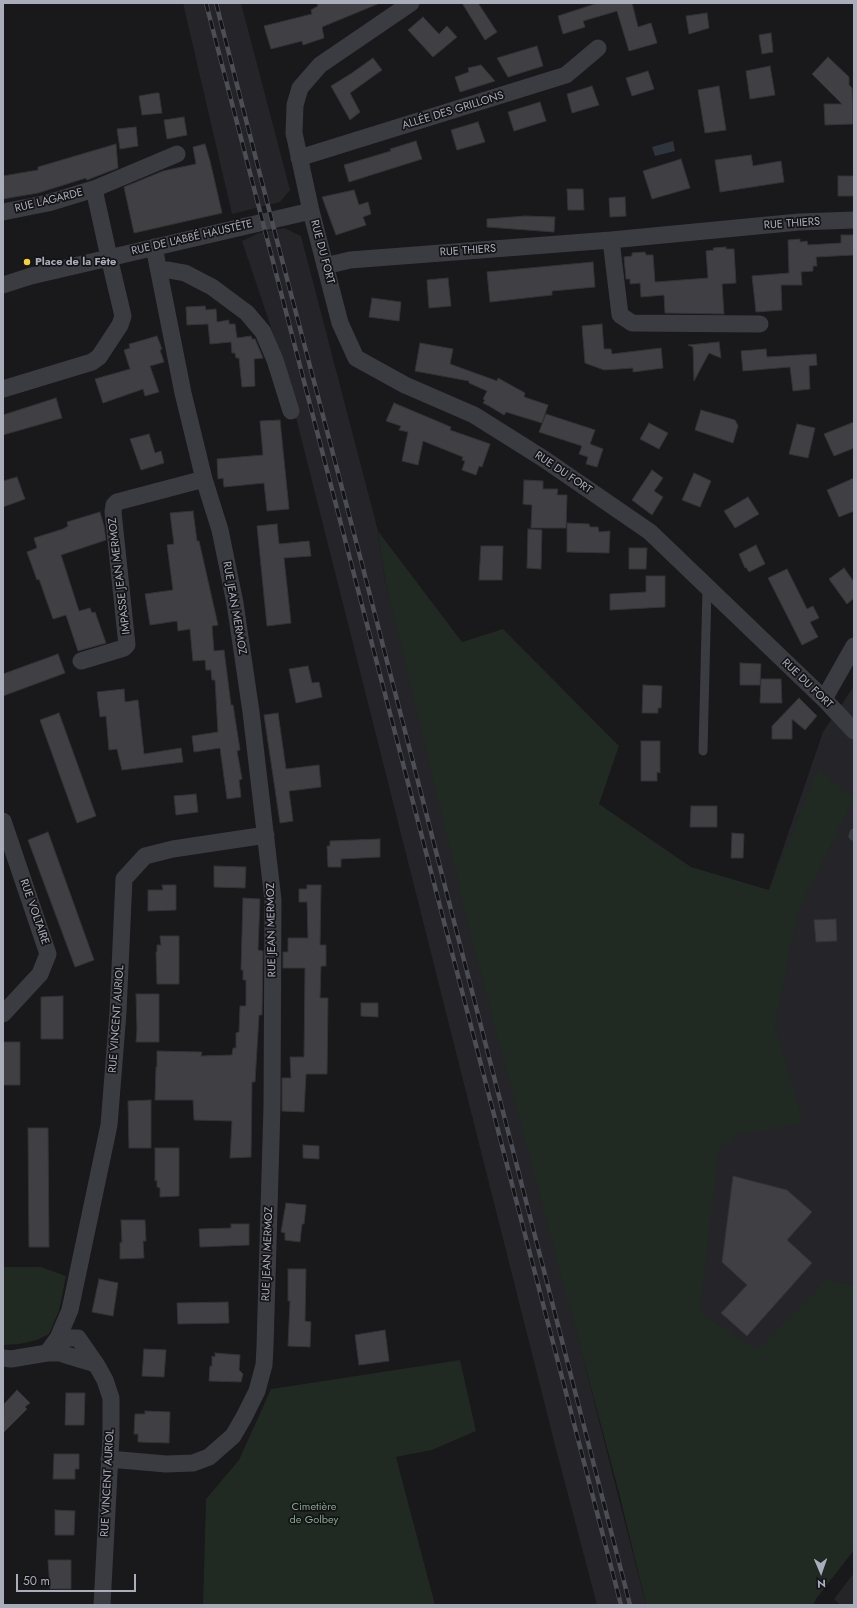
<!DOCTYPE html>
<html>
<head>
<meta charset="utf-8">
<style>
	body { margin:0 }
	#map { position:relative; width:857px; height:1608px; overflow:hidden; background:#19181a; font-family:Jost,sans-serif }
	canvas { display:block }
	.frame { position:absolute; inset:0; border:4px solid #aaadba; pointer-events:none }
	.north { position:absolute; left:801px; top:1552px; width:40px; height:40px; -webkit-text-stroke:3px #141316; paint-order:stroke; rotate:178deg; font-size:11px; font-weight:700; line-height:16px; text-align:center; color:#aaadba }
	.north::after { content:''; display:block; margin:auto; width:14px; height:18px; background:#aaadba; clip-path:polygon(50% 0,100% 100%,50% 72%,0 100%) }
	.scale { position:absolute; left:16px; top:1574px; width:120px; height:18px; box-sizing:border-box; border:2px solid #aaadba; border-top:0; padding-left:5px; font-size:12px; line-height:14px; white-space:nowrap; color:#aaadba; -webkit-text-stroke:3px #141316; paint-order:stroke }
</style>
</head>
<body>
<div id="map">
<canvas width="857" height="1608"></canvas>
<div class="frame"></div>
<div class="north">N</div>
<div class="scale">50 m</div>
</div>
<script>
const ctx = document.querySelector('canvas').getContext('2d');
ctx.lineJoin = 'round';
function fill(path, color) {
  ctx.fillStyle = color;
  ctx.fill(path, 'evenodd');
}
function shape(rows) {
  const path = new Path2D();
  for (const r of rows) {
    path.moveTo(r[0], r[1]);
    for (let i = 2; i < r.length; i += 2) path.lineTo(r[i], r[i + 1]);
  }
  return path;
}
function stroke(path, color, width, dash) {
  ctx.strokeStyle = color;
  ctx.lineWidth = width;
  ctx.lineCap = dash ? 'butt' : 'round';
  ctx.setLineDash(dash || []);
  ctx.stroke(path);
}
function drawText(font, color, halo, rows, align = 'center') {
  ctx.font = font + ' Jost,sans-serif';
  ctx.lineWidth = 3.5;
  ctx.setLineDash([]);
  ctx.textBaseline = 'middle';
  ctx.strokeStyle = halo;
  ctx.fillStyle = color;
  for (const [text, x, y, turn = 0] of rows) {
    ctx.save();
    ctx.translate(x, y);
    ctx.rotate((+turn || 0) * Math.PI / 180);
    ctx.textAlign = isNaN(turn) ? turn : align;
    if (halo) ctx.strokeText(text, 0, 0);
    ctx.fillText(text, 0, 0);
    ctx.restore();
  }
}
fill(shape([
	[183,3,241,3,290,190,280,202,232,214],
	[284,228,301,236,378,531,385,580,646,1605,597,1605,555,1445,280,354,242,241,259,233],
	[854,686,854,1318,789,1384,683,1359,672,1172,823,732],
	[854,1573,854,1605,840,1605,834,1599]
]), '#252428');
fill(shape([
	[378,531,462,642,503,629,619,746,599,804,691,867,769,890,818,768,854,798,798,913,775,1026,804,1124,737,1135,719,1151,700,1312,757,1349,828,1279,854,1286,854,1550,816,1599,813,1605,646,1605,619,1493,473,945,385,580],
	[3,1267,41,1267,66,1276,59,1311,49,1334,37,1340,19,1344,3,1345],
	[460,1360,476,1431,432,1450,396,1457,435,1605,203,1605,206,1499,239,1460,271,1389]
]), '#202922');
fill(shape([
	[673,141,675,151,655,156,652,147]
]), '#2e353f');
const building = shape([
	[317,3,380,3,322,27,324,38,303,45,302,41,271,49,264,26,312,14,311,10,318,6,317,3],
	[462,3,478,3,497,32,485,40,462,3],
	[598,3,632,3,638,27,651,23,657,43,629,51,617,11,583,21,585,27,563,34,558,16,598,3],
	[707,13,709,28,689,34,686,16,707,13],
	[423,17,439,34,447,26,457,37,433,57,408,30,423,17],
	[771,33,773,52,762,54,759,35,771,33],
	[537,46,543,66,508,77,497,58,537,46],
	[828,57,849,77,849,85,852,88,853,124,825,125,824,104,842,104,812,74,828,57],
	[373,58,382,70,350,93,360,112,350,120,331,86,352,73,373,58],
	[481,65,495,81,460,92,455,77,469,72,468,68,481,65],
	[770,66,775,95,750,99,746,71,770,66],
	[648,71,654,89,632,96,626,78,648,71],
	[592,86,599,105,572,113,567,94,592,86],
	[719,86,726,130,705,133,698,90,719,86],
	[156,93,159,93,162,113,142,115,139,96,156,93],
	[540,102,546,121,514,131,508,112,540,102],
	[184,117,187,135,167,139,164,120,184,117],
	[478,122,485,142,457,150,451,130,478,122],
	[136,127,138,146,120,149,117,129,136,127],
	[416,141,422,159,349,182,344,165,391,151,390,149,416,141],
	[116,144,118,168,87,180,86,178,38,193,3,199,3,176,38,170,38,167,116,144],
	[205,144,210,161,222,213,134,233,124,187,163,171,196,164,193,147,205,144],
	[751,155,753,166,781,161,784,182,720,192,715,160,751,155],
	[681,159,690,188,652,199,643,171,681,159],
	[838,176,854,176,854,196,838,196,838,176],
	[567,189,583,189,584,210,568,210,567,189],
	[354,190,359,205,368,202,371,214,363,217,366,225,336,235,322,197,354,190],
	[625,197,626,216,610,217,609,198,625,197],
	[525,216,555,217,554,232,487,227,487,219,525,216],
	[841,235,854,235,854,255,816,257,817,266,813,266,813,271,801,272,802,285,781,285,782,310,756,312,752,276,789,273,788,240,800,239,800,242,807,241,808,245,841,243,841,235],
	[726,247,726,249,734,249,736,283,722,284,724,314,665,313,664,295,641,297,640,283,630,284,630,279,626,279,624,257,632,256,632,253,645,252,646,255,653,255,655,282,708,278,706,251,714,250,713,248,726,247],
	[593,262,595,287,552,291,552,295,490,302,487,272,593,262],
	[448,278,451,306,429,308,427,280,448,278],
	[372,298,401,302,399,321,369,317,372,298],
	[205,306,206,310,216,309,217,322,229,320,229,324,235,324,237,338,251,336,252,339,255,339,263,358,254,359,255,386,242,387,239,358,236,358,235,353,232,353,231,342,210,344,208,324,187,325,186,307,205,306],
	[602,324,604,349,611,349,612,354,661,348,663,368,633,372,633,368,604,370,585,363,582,326,602,324],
	[157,336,162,349,160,350,164,362,150,366,159,392,145,396,143,389,103,403,95,379,130,369,124,350,130,348,129,344,133,343,157,336],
	[719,342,721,358,709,353,694,381,693,347,688,345,719,342],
	[420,343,453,349,450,364,497,381,498,378,525,393,524,397,548,405,542,423,506,412,504,415,489,406,483,403,485,400,483,399,487,391,469,383,469,381,415,371,420,343],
	[766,349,767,357,816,354,817,365,809,366,810,389,793,391,790,367,743,371,741,351,766,349],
	[56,398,62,418,3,435,3,415,56,398],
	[394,403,451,427,450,430,490,444,482,467,479,466,476,475,462,470,465,461,462,460,463,457,423,441,418,465,402,461,408,432,399,430,401,426,386,421,394,403],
	[701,410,735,420,738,426,733,443,695,430,701,410],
	[546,414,595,430,590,444,603,449,597,467,586,464,588,457,579,454,582,446,539,432,546,414],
	[280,420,289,509,267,511,264,483,224,487,223,478,218,479,217,459,263,455,260,421,280,420],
	[854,422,854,448,834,456,824,434,854,422],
	[649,423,668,433,659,449,640,439,649,423],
	[797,424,815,428,808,458,789,454,797,424],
	[149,434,155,453,161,451,164,463,141,470,130,439,149,434],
	[652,470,663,478,654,491,663,497,652,515,632,500,652,470],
	[694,473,711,481,700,507,682,500,694,473],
	[17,477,25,499,3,507,3,481,17,477],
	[854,478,854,511,839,517,827,490,854,478],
	[524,480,543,481,543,489,558,489,557,495,567,495,566,528,531,528,532,505,523,504,524,480],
	[748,497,759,514,735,528,724,511,748,497],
	[193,511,197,541,199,541,218,625,212,626,214,651,224,650,231,705,233,705,240,750,237,751,242,779,239,780,241,797,227,799,220,748,194,752,192,736,218,732,215,680,212,680,211,670,206,670,205,660,193,661,190,629,178,631,177,621,150,625,145,594,173,590,167,545,174,544,170,513,193,511],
	[100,512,104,526,106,540,61,555,79,611,90,608,92,613,95,612,106,643,78,651,66,615,53,619,39,579,37,580,27,552,37,548,34,538,63,529,68,526,67,522,100,512],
	[567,523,589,524,590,527,598,527,599,532,610,531,609,553,567,552,567,523],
	[277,524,279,544,309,541,311,556,284,558,291,623,267,626,257,526,277,524],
	[528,529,542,530,541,569,527,568,528,529],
	[756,545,765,564,749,572,746,567,745,568,739,554,756,545],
	[481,546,503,546,502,580,479,580,481,546],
	[629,548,647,548,646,569,629,569,629,548],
	[844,568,854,582,854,598,847,604,829,579,844,568],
	[787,569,807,609,813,606,819,618,810,622,818,637,802,645,768,578,787,569],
	[646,576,665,576,665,607,610,610,610,594,646,592,646,576],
	[58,654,65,673,3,696,3,674,58,654],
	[740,663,761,664,760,685,740,685,740,663],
	[308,666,312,683,319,682,322,697,296,703,289,669,308,666],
	[761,679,781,679,782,703,760,703,761,679],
	[643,685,662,686,661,708,658,708,658,713,642,713,643,685],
	[124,689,125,702,138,700,144,754,181,748,183,762,122,770,117,749,109,750,106,716,100,717,97,692,124,689],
	[799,698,817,716,805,730,792,719,792,739,772,739,772,726,799,698],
	[59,713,96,816,77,823,40,720,59,713],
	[278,713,286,769,319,765,321,787,289,791,293,821,280,823,264,715,278,713],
	[641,741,660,741,660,773,657,772,657,781,641,781,641,741],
	[196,794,198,812,176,815,174,796,196,794],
	[691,806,717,806,717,827,690,827,691,806],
	[48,832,94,960,75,967,28,840,48,832],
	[732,833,744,834,743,858,731,858,732,833],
	[380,839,380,857,341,859,341,867,328,867,327,846,330,846,330,841,380,839],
	[214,866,246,867,245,888,214,887,214,866],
	[162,885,176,885,176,910,148,911,148,890,163,890,162,885],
	[307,885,321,885,320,945,326,945,326,966,321,966,320,998,328,998,327,1074,306,1074,304,1112,282,1111,282,1078,291,1078,290,1057,304,1057,305,968,283,968,283,952,288,952,288,938,308,938,307,902,299,902,299,889,307,889,307,885],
	[243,898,260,899,258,950,263,951,262,1015,259,1015,255,1082,252,1082,251,1157,230,1158,232,1121,194,1120,193,1100,155,1100,156,1067,157,1067,157,1051,202,1052,201,1056,232,1055,233,1048,236,1048,236,1033,239,1032,240,1006,246,1006,246,980,243,980,243,970,241,970,243,898],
	[836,919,837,941,816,942,814,920,836,919],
	[160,936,179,936,179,984,157,984,156,952,157,952,157,945,161,945,160,936],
	[136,994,159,994,159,1042,136,1042,137,1030,136,994],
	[63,996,63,1039,41,1039,41,997,63,996],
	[361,1003,378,1003,378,1017,361,1016,361,1003],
	[3,1042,20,1042,20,1085,3,1085,3,1042],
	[151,1100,151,1148,129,1148,128,1101,151,1100],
	[28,1128,48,1128,49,1247,29,1247,28,1128],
	[303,1145,319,1146,319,1159,303,1158,303,1145],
	[155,1148,179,1148,179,1196,160,1197,160,1188,157,1187,157,1180,155,1181,155,1148],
	[733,1176,787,1190,812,1212,787,1240,812,1263,747,1336,721,1313,747,1285,722,1262,733,1176],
	[286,1203,306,1205,304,1224,302,1224,300,1242,285,1240,285,1233,281,1232,286,1203],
	[121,1220,145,1220,146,1241,143,1241,144,1258,120,1259,120,1242,122,1243,121,1220],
	[231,1224,249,1224,249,1245,200,1247,199,1229,231,1228,231,1224],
	[288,1269,306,1269,305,1321,311,1322,310,1347,288,1346,290,1301,288,1301,288,1269],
	[99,1279,118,1283,113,1316,92,1312,99,1279],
	[228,1302,229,1323,178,1324,177,1303,228,1302],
	[385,1330,389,1361,359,1365,355,1335,385,1330],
	[144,1349,166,1350,164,1377,142,1376,144,1349],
	[215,1353,240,1355,239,1370,243,1374,241,1382,209,1381,210,1366,212,1366,212,1356,215,1357,215,1353],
	[17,1390,30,1403,25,1407,27,1409,3,1433,4,1404,17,1390],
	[66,1393,85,1393,84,1425,65,1425,66,1393],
	[145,1411,170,1412,169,1443,138,1442,138,1434,134,1434,135,1414,145,1414,145,1411],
	[54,1454,79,1454,79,1469,75,1469,75,1479,53,1479,54,1454],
	[55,1510,75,1511,74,1535,55,1535,55,1510],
	[48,1560,71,1560,71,1589,50,1589,48,1560]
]);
fill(building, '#404044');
stroke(building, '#333237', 1);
stroke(shape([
	[703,751,707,588],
	[853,836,854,833]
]), '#3b3b42', 9);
stroke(shape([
	[411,3,320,65,300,88,295,105,294,133,311,211,340,323,356,358,405,385,474,415,544,459,650,532,824,699,854,731],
	[299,158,566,75,598,48],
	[3,212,48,203,94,189,177,154],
	[611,240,620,315,632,323,760,324],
	[325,266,350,260,611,240,799,222,854,220],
	[160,271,168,270,185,273,212,287,247,313,263,332,275,360,291,411],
	[3,285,31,276,311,211],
	[3,389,92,362,99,357,120,325,123,316,109,257,94,189],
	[81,661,124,648,127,645,113,512,114,505,117,502,204,479],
	[824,699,854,646],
	[3,821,48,954,40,974,3,1014],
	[47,1353,58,1338,70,1310,109,1125,118,1012,124,879,145,856,173,849,266,835],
	[3,1358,11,1359,47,1353,58,1353],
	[96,1364,63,1354,58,1338,78,1338,96,1364,105,1380,111,1398,111,1436,102,1605],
	[109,1459,166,1464,193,1463,209,1457,233,1436,244,1417,257,1391,264,1365,265,1347,272,1106,273,900,251,712,235,603,220,530,204,479,183,393,154,247]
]), '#3b3b42', 17);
const rail = shape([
	[206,3,621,1605],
	[216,3,275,233,363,568,630,1605]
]);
stroke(rail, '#4c4d55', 4.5);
stroke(rail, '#141316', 3, [9]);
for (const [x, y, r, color] of [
	[27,262,4,"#f6d234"]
]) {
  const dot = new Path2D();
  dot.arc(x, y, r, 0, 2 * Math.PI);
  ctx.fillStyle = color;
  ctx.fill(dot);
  stroke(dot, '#141316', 1.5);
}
drawText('11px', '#aaadba', '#141316', [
	["ALLÉE DES GRILLONS",453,111,-17],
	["RUE LAGARDE",49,201,-14],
	["RUE THIERS",792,224,-4],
	["RUE DE L'ABBÉ HAUSTÊTE",192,238,-13],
	["RUE THIERS",468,251,-4],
	["RUE DU FORT",322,252,75],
	["RUE DU FORT",563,473,34],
	["IMPASSE JEAN MERMOZ",120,576,-97],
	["RUE JEAN MERMOZ",234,608,80],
	["RUE DU FORT",807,684,44],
	["RUE VOLTAIRE",34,912,71],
	["RUE JEAN MERMOZ",272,930,-91],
	["RUE VINCENT AURIOL",117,1019,-86],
	["RUE JEAN MERMOZ",268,1254,-88],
	["RUE VINCENT AURIOL",108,1483,-87]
]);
drawText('bold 11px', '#aaadba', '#141316', [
	["Place de la Fête",35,262]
], 'left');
drawText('11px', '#81a689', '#141316', [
	["Cimetière",314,1507],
	["de Golbey",314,1520]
]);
</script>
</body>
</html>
